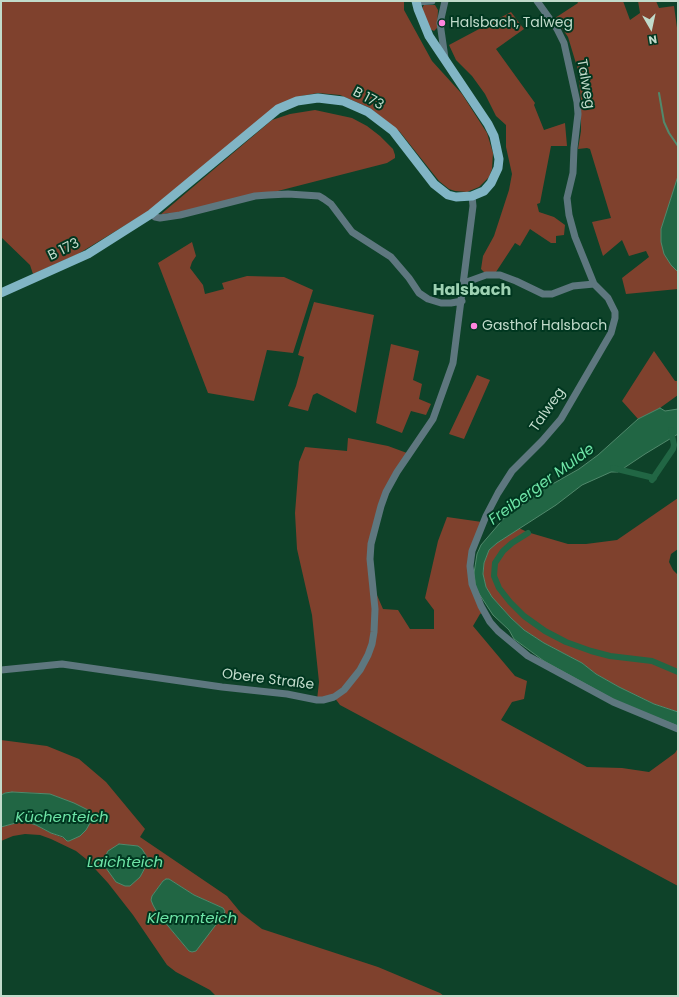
<!DOCTYPE html>
<html>
<head>
<meta charset="utf-8">
<style>
	body { margin:0 }
	#map { position:relative; width:679px; height:997px; overflow:hidden; background:#0e4229; font-family:Poppins,sans-serif }
	canvas { display:block }
	.frame { position:absolute; inset:0; border:2px solid #c1dbcb; pointer-events:none }
	.north { position:absolute; left:631px; top:8px; width:40px; height:40px; -webkit-text-stroke:3px #003720; paint-order:stroke; rotate:171deg; font-size:11px; font-weight:700; line-height:16px; text-align:center; color:#c1dbcb }
	.north::after { content:''; display:block; margin:auto; width:14px; height:18px; background:#c1dbcb; clip-path:polygon(50% 0,100% 100%,50% 72%,0 100%) }
</style>
</head>
<body>
<div id="map">
<canvas width="679" height="997"></canvas>
<div class="frame"></div>
<div class="north">N</div>
</div>
<script>
const ctx = document.querySelector('canvas').getContext('2d');
ctx.lineJoin = 'round';
function fill(path, color) {
  ctx.fillStyle = color;
  ctx.fill(path, 'evenodd');
}
function shape(rows) {
  const path = new Path2D();
  for (const r of rows) {
    path.moveTo(r[0], r[1]);
    for (let i = 2; i < r.length; i += 2) path.lineTo(r[i], r[i + 1]);
  }
  return path;
}
function stroke(path, color, width, dash) {
  ctx.strokeStyle = color;
  ctx.lineWidth = width;
  ctx.lineCap = dash ? 'butt' : 'round';
  ctx.setLineDash(dash || []);
  ctx.stroke(path);
}
function drawText(font, color, halo, rows, align = 'center') {
  ctx.font = font + ' Poppins,sans-serif';
  ctx.lineWidth = 4;
  ctx.setLineDash([]);
  ctx.textBaseline = 'middle';
  ctx.strokeStyle = halo;
  ctx.fillStyle = color;
  for (const [text, x, y, turn = 0] of rows) {
    ctx.save();
    ctx.translate(x, y);
    ctx.rotate((+turn || 0) * Math.PI / 180);
    ctx.textAlign = isNaN(turn) ? turn : align;
    if (halo) ctx.strokeText(text, 0, 0);
    ctx.fillText(text, 0, 0);
    ctx.restore();
  }
}
fill(shape([
	[1,1,404,1,404,10,432,61,462,94,487,133,493,153,492,169,489,177,479,187,467,192,455,191,449,189,439,181,400,132,370,108,340,95,318,93,301,96,147,212,78,254,33,274,30,265,1,237],
	[577,1,623,1,630,20,640,13,638,1,656,1,659,8,674,6,678,35,678,176,669,206,671,265,678,272,678,289,626,294,622,278,649,257,646,251,629,256,622,240,603,256,592,222,611,218,590,149,587,148,578,149,581,131,581,100,578,70,568,37,555,18,578,3],
	[424,5,435,5,438,10,437,28,434,31,430,29,422,8],
	[511,12,524,29,496,49,535,103,534,105,544,130,565,123,567,146,551,146,540,203,537,204,539,212,554,217,565,225,564,235,556,236,556,243,551,243,530,229,520,246,515,243,496,272,484,272,481,269,483,256,494,236,509,190,512,174,506,147,506,125,496,116,485,94,472,76,456,60,449,45],
	[315,110,352,118,367,126,380,136,393,149,395,155,395,158,387,163,270,193,171,214,168,213,160,215,272,120,290,114],
	[192,242,196,256,192,262,190,268,203,285,205,294,224,289,222,283,247,276,284,277,313,290,293,353,267,350,254,401,208,393,158,263],
	[314,302,374,315,356,413,317,393,313,395,308,411,288,406,296,386,304,357,298,355],
	[391,344,419,351,413,380,422,384,419,399,431,404,426,415,411,411,402,433,376,423],
	[654,351,675,381,678,381,678,395,660,408,638,419,622,401],
	[477,375,490,380,464,439,449,434],
	[348,438,388,446,407,453,382,502,370,552,373,586,383,609,398,610,410,629,434,629,434,610,425,598,438,541,447,517,482,522,470,566,484,612,480,614,473,626,515,676,527,681,524,699,512,702,501,720,587,767,622,768,649,772,675,753,678,748,678,886,340,705,334,697,317,700,319,682,312,615,297,549,295,513,299,462,305,447,347,451],
	[678,498,678,549,671,554,669,562,673,570,678,575,678,712,654,704,619,687,596,674,582,663,544,643,524,630,511,618,492,597,486,587,483,575,484,563,489,550,497,543,519,528,527,532,568,544,586,544,617,540],
	[1,740,47,746,79,759,106,782,145,829,140,837,227,896,241,913,262,929,378,967,440,993,444,996,216,996,210,990,176,972,167,965,133,915,108,883,86,859,76,851,51,839,40,835,25,834,13,836,1,841,1,827,23,821,36,825,51,833,66,839,90,811,58,797,38,793,12,792,4,793,1,795],
	[119,844,138,846,147,864,140,877],
	[166,879,169,879,194,895,223,908,189,951,158,914,152,896,163,881]
]), '#7f412d');
const water = shape([
	[678,176,678,272,671,265,664,254,661,242,661,229,678,176],
	[660,408,665,411,678,409,678,434,645,454,618,472,611,472,582,485,556,505,497,543,489,550,484,563,483,574,486,587,492,597,511,618,524,630,544,643,582,663,596,674,619,687,654,704,678,712,678,726,620,703,544,661,514,639,509,630,493,615,476,589,474,573,477,554,481,545,505,517,549,486,579,469,598,455,638,419,660,408],
	[12,792,50,794,74,803,90,811,91,814,90,823,86,830,80,836,69,841,67,841,63,837,51,833,36,825,23,821,1,827,1,795,5,793,12,792],
	[119,844,138,846,142,849,147,857,147,864,140,877,130,886,125,886,116,882,106,868,105,857,108,851,119,844],
	[166,879,169,879,194,895,223,908,225,911,224,914,196,951,192,952,189,951,158,914,153,905,151,900,152,896,163,881,166,879]
]);
fill(water, '#216644');
stroke(water, '#51896c', 1);
stroke(shape([
	[659,93,664,122,669,133,678,146]
]), '#51896c', 2);
stroke(shape([
	[613,468,654,478],
	[652,480,673,449,674,445,671,430],
	[528,533,512,543,503,551,495,563,494,576,499,588,510,602,524,616,545,631,566,642,591,651,610,656,652,661,678,672]
]), '#216644', 6);
stroke(shape([
	[537,1,557,29,564,43,577,102,578,114,574,148,573,173,567,198,569,215,575,237,594,284,608,298,615,312,615,318,611,333,561,419,542,441,512,471,498,493,486,516,472,551,470,566,472,584,481,606,490,622,498,631,528,656,613,702,678,729],
	[416,2,432,1],
	[445,58,440,23,445,1],
	[151,214,155,217,160,218,180,215,255,196,268,195,288,194,319,196,324,199,331,204,352,232,391,257,409,278,419,293,428,299,441,303,451,303,462,301],
	[464,283,486,275,500,275,516,281,543,294,552,294,573,286,594,284],
	[1,670,62,664,222,687,287,694,317,700,323,700,334,697,344,690,360,670,368,655,372,644,374,632,375,609,370,559,371,544,381,506,386,492,397,472,433,419,453,363,473,206,472,196]
]), '#5e777f', 7);
stroke(shape([
	[1,293,88,254,151,214,278,109,297,101,318,98,343,101,368,112,393,131,434,184,448,195,456,197,472,196,484,191,491,183,498,168,499,159,494,136,488,124,429,36,418,9,416,1]
]), '#81b5c5', 9);
for (const [x, y, r, color] of [
	[442,23,4,"#ff85de"],
	[474,326,4,"#ff85de"]
]) {
  const dot = new Path2D();
  dot.arc(x, y, r, 0, 2 * Math.PI);
  ctx.fillStyle = color;
  ctx.fill(dot);
  stroke(dot, '#003720', 1.5);
}
drawText('14px', '#c1dbcb', '#003720', [
	["Halsbach, Talweg",450,23],
	["Gasthof Halsbach",482,326]
], 'left');
drawText('14px', '#c1dbcb', '#003720', [
	["Talweg",585,84,80],
	["B 173",368,99,28],
	["B 173",64,250,-26],
	["Talweg",548,410,-55],
	["Obere Straße",268,680,7]
]);
drawText('italic 15px', '#6ee5a7', '#003720', [
	["Freiberger Mulde",542,485,-36],
	["Küchenteich",62,818],
	["Laichteich",125,863],
	["Klemmteich",192,919]
]);
drawText('bold 16px', '#9ed2b3', '#003720', [
	["Halsbach",472,291]
]);
</script>
</body>
</html>
